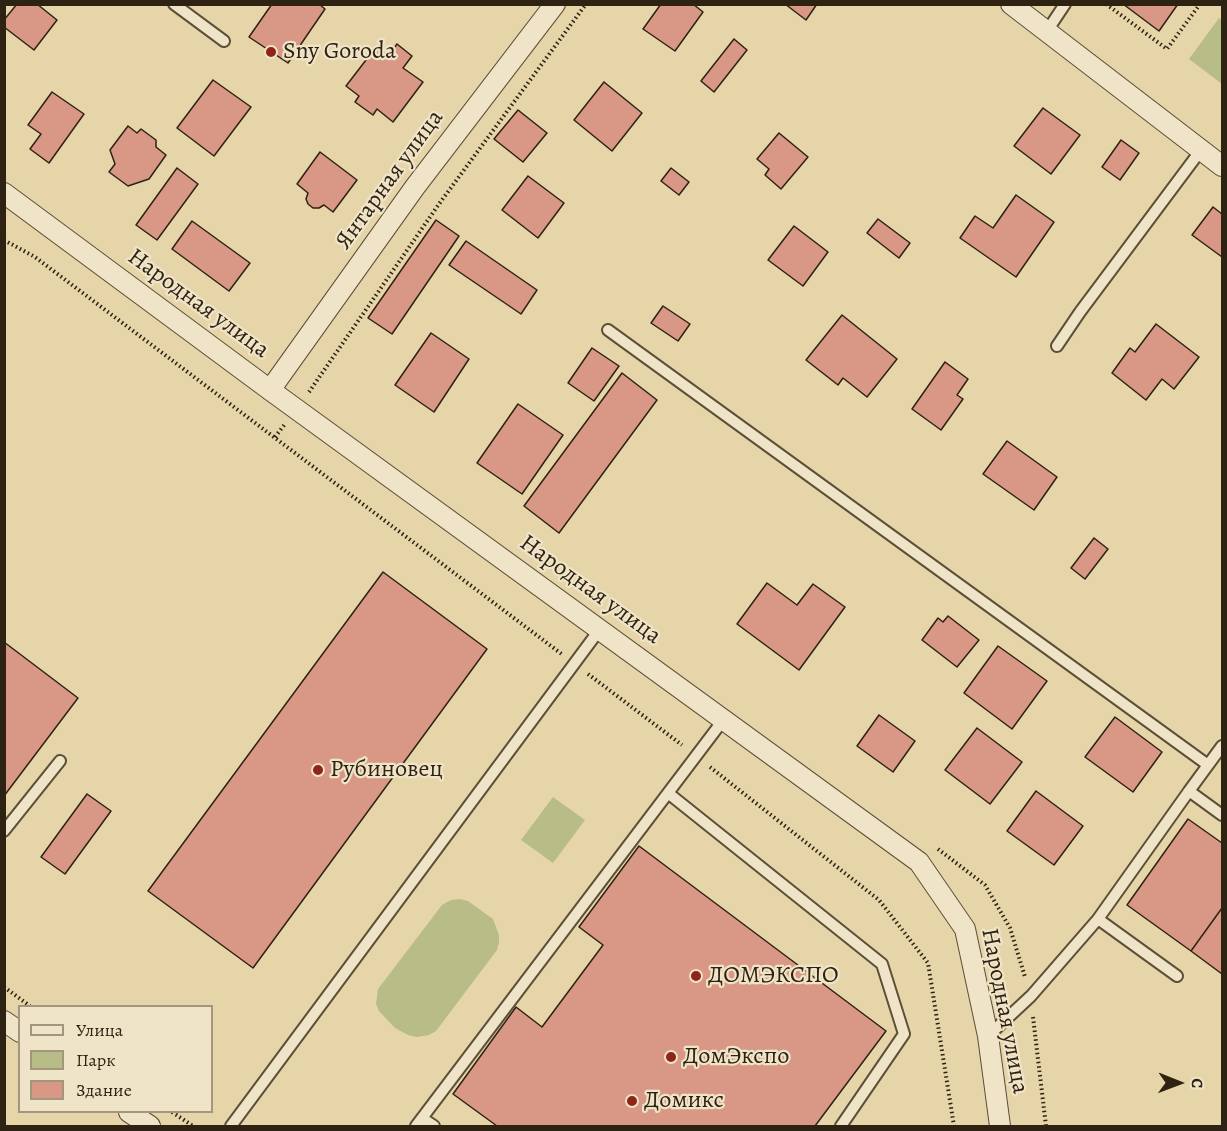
<!DOCTYPE html>
<html>
<head>
<meta charset="utf-8">
<style>
	body { margin:0 }
	#map { position:relative; width:1227px; height:1131px; overflow:hidden; background:#e6d5a9; font-family:Alegreya,serif }
	canvas { display:block }
	.frame { position:absolute; inset:0; border:6px solid #2e2213; pointer-events:none }
	.legend { position:absolute; left:18px; top:1005px; width:195px; height:108px; box-sizing:border-box; background:#efe4c7; border:2px solid #a2967f; margin:0; padding:8px 10px; list-style:none; font-size:18px; color:#2e2213 }
	.legend li { display:flex; align-items:center; gap:12px; height:30px }
	.legend b { width:30px; border:2px solid #a2967f }
	.north { position:absolute; left:1149px; top:1053px; width:60px; height:60px; -webkit-text-stroke:4px #efe4c7; paint-order:stroke; rotate:91deg; font-size:16px; font-weight:700; line-height:24px; text-align:center; color:#2e2213 }
	.north::after { content:''; display:block; margin:auto; width:21px; height:27px; background:#2e2213; clip-path:polygon(50% 0,100% 100%,50% 72%,0 100%) }
</style>
</head>
<body>
<div id="map">
<canvas width="1227" height="1131"></canvas>
<div class="frame"></div>
<ul class="legend">
<li><b style="height:8px;background:#efe4c7"></b>Улица</li>
<li><b style="height:16px;background:#b8bc86"></b>Парк</li>
<li><b style="height:16px;background:#d99785"></b>Здание</li>
</ul>
<div class="north">С</div>
</div>
<script>
const ctx = document.querySelector('canvas').getContext('2d');
ctx.lineJoin = 'round';
function fill(path, color) {
  ctx.fillStyle = color;
  ctx.fill(path, 'evenodd');
}
function shape(rows) {
  const path = new Path2D();
  for (const r of rows) {
    path.moveTo(r[0], r[1]);
    for (let i = 2; i < r.length; i += 2) path.lineTo(r[i], r[i + 1]);
  }
  return path;
}
function stroke(path, color, width, dash) {
  ctx.strokeStyle = color;
  ctx.lineWidth = width;
  ctx.lineCap = dash ? 'butt' : 'round';
  ctx.setLineDash(dash || []);
  ctx.stroke(path);
}
function drawText(font, color, halo, rows, align = 'center') {
  ctx.font = font + ' Alegreya,serif';
  ctx.lineWidth = 4.5;
  ctx.setLineDash([]);
  ctx.textBaseline = 'middle';
  ctx.strokeStyle = halo;
  ctx.fillStyle = color;
  for (const [text, x, y, turn = 0] of rows) {
    ctx.save();
    ctx.translate(x, y);
    ctx.rotate((+turn || 0) * Math.PI / 180);
    ctx.textAlign = isNaN(turn) ? turn : align;
    if (halo) ctx.strokeText(text, 0, 0);
    ctx.fillText(text, 0, 0);
    ctx.restore();
  }
}
fill(shape([
	[1219,18,1222,20,1222,84,1189,59],
	[553,797,585,820,553,863,521,840],
	[460,899,468,901,493,919,499,935,499,942,497,950,436,1031,429,1035,417,1037,408,1035,395,1028,379,1011,376,1004,378,989,442,905,451,900]
]), '#b8bc86');
const building = shape([
	[17,4,37,4,57,20,34,50,4,27,4,20,17,4],
	[272,4,319,4,325,9,288,63,249,37,272,4],
	[661,4,693,4,703,12,675,51,643,29,661,4],
	[785,4,817,4,806,20,785,4],
	[1123,4,1178,4,1159,31,1123,4],
	[734,39,747,50,714,92,701,81,734,39],
	[397,44,412,56,403,68,423,82,393,122,377,109,373,115,355,102,359,96,346,86,376,47,388,56,397,44],
	[213,80,251,107,214,156,177,128,213,80],
	[604,82,642,113,612,151,574,120,604,82],
	[52,92,84,114,49,163,30,149,41,134,28,125,52,92],
	[1043,108,1080,135,1051,174,1014,146,1043,108],
	[518,110,547,133,523,162,494,139,518,110],
	[128,126,137,133,141,129,156,140,156,147,166,155,149,179,128,186,109,172,115,164,110,150,128,126],
	[779,133,808,157,781,189,765,175,769,169,757,159,779,133],
	[1121,140,1139,153,1120,180,1102,167,1121,140],
	[320,152,357,180,333,212,324,205,319,208,313,208,308,204,306,199,308,193,297,184,320,152],
	[177,168,198,184,157,240,136,225,177,168],
	[671,168,689,182,679,195,661,181,671,168],
	[528,176,564,203,538,238,502,210,528,176],
	[1016,195,1054,222,1016,277,960,238,975,216,993,228,1016,195],
	[1213,207,1222,214,1222,257,1192,235,1213,207],
	[878,219,910,243,899,258,867,233,878,219],
	[436,220,459,236,392,334,368,318,436,220],
	[192,221,250,263,229,291,172,249,192,221],
	[794,226,828,252,803,286,768,260,794,226],
	[466,241,537,290,521,314,449,265,466,241],
	[663,306,690,324,678,341,651,323,663,306],
	[842,315,897,359,867,397,843,378,838,385,806,360,842,315],
	[1156,324,1199,357,1174,389,1162,379,1146,400,1112,373,1130,348,1135,352,1156,324],
	[431,333,469,359,434,412,395,385,431,333],
	[592,348,619,366,594,401,568,383,592,348],
	[945,362,968,379,957,395,963,399,941,430,912,409,945,362],
	[622,373,657,400,559,533,524,506,622,373],
	[518,404,563,435,522,494,477,463,518,404],
	[1007,441,1057,477,1034,510,983,474,1007,441],
	[1094,538,1108,549,1085,579,1071,568,1094,538],
	[383,572,487,649,253,968,148,891,383,572],
	[767,583,797,605,813,584,845,607,799,670,737,624,767,583],
	[948,616,979,640,957,667,922,640,938,618,943,622,948,616],
	[4,642,78,698,4,796,4,642],
	[998,646,1047,681,1012,729,964,693,998,646],
	[879,715,915,741,893,772,857,746,879,715],
	[1115,717,1162,752,1133,792,1085,757,1115,717],
	[977,728,1022,762,990,804,945,770,977,728],
	[1036,791,1083,826,1054,865,1007,831,1036,791],
	[87,794,111,811,65,874,41,857,87,794],
	[1188,819,1222,843,1222,908,1191,951,1127,905,1188,819],
	[639,846,886,1031,815,1126,497,1126,453,1094,516,1007,542,1027,603,945,579,927,639,846],
	[1222,908,1222,974,1191,951,1222,908]
]);
fill(building, '#d99785');
stroke(building, '#2e2213', 1.5);
const lane = shape([
	[174,4,224,41],
	[1047,31,1065,4],
	[608,330,1208,765],
	[1057,346,1080,312,1201,150],
	[1189,791,1222,746],
	[668,793,882,964,904,1034,841,1126],
	[4,831,60,761],
	[1098,919,1189,791,1222,815],
	[988,1036,1031,996,1098,919,1177,976],
	[422,1118,434,1126],
	[231,1126,600,629],
	[416,1126,724,719]
]);
const street = shape([
	[1011,4,1222,166],
	[4,193,270,390,919,862,965,929,988,1036,1000,1126],
	[270,390,415,187,555,4],
	[4,1021,20,1032],
	[129,1112,150,1126]
]);
stroke(lane, '#5c4f38', 14);
stroke(street, '#5c4f38', 22);
stroke(shape([
	[1106,4,1167,49,1200,4],
	[4,240,35,257,563,655],
	[309,392,439,204,586,4],
	[275,437,285,424],
	[588,674,682,745],
	[710,767,879,900,928,963,954,1126],
	[938,849,985,885,1010,928,1025,977],
	[4,987,30,1006],
	[1033,1017,1046,1126],
	[172,1112,193,1126]
]), '#2e2213', 4, [1.5, 3]);
stroke(lane, '#efe4c7', 10);
stroke(street, '#efe4c7', 20);
for (const [x, y, r, color] of [
	[271,52,6,"#8f2418"],
	[318,770,6,"#8f2418"],
	[696,976,6,"#8f2418"],
	[671,1057,6,"#8f2418"],
	[632,1101,6,"#8f2418"]
]) {
  const dot = new Path2D();
  dot.arc(x, y, r, 0, 2 * Math.PI);
  ctx.fillStyle = color;
  ctx.fill(dot);
  stroke(dot, '#efe4c7', 2);
}
drawText('24px', '#2e2213', '#efe4c7', [
	["Sny Goroda",283,52],
	["Рубиновец",330,770],
	["ДОМЭКСПО",708,976],
	["ДомЭкспо",683,1057],
	["Домикс",644,1101]
], 'left');
drawText('24px', '#2e2213', '#efe4c7', [
	["Янтарная улица",390,180,-54],
	["Народная улица",198,304,36],
	["Народная улица",590,590,36],
	["Народная улица",1004,1011,79]
]);
</script>
</body>
</html>
